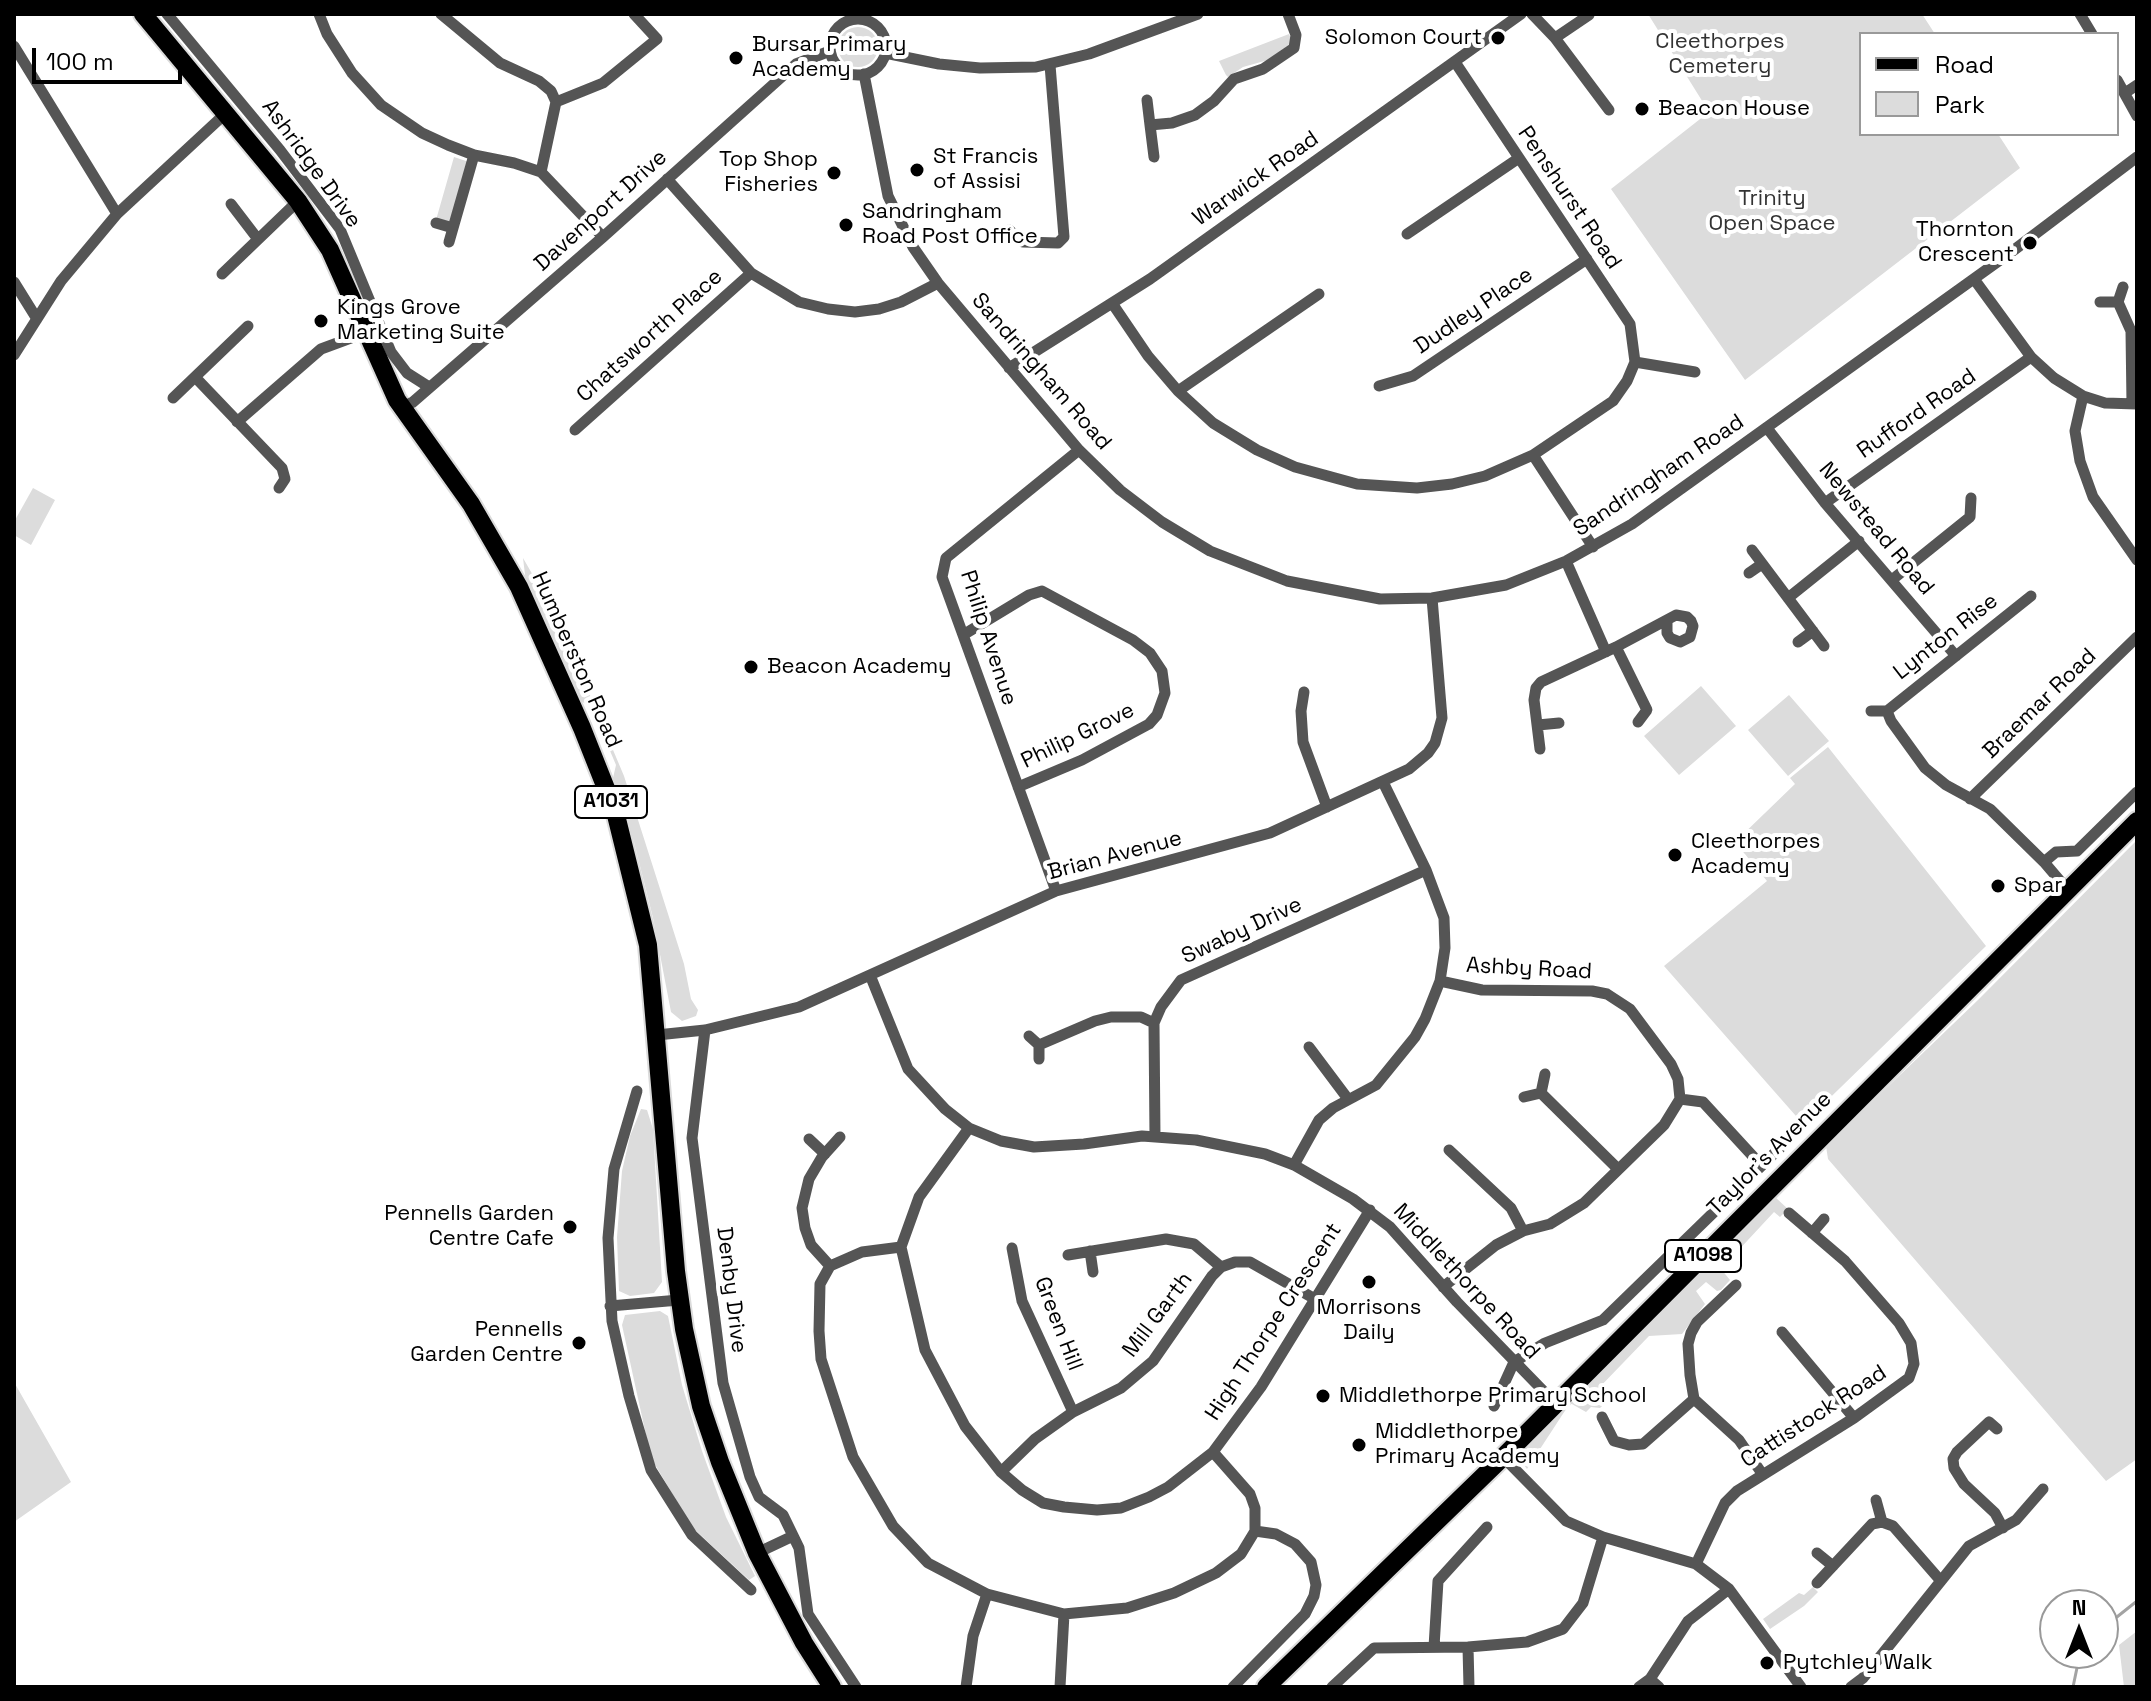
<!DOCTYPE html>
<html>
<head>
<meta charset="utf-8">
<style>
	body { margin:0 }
	#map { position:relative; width:2151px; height:1701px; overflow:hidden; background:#fff; font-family:"Space Grotesk",sans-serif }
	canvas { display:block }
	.frame { position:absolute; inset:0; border:16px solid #000; pointer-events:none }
	.legend { position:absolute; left:1859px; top:32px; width:260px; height:104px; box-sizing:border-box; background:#fff; border:2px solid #999; margin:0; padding:10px 14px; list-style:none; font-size:24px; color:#000 }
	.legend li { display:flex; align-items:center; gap:16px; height:40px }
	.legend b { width:40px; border:2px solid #999 }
	.north { position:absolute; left:2039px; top:1589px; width:80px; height:80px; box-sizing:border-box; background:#fff; border:2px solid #999; border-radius:50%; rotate:0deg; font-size:22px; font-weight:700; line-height:32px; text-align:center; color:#000 }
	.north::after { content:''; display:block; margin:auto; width:28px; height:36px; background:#000; clip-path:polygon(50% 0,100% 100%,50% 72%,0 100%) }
	.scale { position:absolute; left:32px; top:48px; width:150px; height:36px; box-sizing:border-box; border:4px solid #000; border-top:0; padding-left:10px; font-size:24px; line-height:28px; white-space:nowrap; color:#000; -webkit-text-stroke:6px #fff; paint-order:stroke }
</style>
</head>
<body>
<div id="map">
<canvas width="2151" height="1701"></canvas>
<div class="frame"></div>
<ul class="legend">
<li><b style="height:10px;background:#000"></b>Road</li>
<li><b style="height:22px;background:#dcdcdc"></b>Park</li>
</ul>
<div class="north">N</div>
<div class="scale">100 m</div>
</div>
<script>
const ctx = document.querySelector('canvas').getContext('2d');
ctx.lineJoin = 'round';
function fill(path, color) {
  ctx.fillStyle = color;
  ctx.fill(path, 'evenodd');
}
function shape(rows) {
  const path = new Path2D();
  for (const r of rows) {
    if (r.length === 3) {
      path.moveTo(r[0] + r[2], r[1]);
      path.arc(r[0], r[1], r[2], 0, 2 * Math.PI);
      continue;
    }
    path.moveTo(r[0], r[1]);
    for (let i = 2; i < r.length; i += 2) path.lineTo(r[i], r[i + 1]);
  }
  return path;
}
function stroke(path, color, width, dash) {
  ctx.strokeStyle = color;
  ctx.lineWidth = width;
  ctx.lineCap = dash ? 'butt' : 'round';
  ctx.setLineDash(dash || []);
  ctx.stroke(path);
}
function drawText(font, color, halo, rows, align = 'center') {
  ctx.font = font + ' "Space Grotesk",sans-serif';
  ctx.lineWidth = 8;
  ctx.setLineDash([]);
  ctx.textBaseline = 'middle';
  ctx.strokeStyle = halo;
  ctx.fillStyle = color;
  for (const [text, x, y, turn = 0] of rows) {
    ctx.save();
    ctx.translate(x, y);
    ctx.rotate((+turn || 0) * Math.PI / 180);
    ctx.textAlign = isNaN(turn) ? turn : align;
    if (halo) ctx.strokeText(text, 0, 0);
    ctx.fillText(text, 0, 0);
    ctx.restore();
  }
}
fill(shape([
	[1648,14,1922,14,1935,34,1861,34,1861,134,1998,134,2020,168,1745,380,1611,189,1709,112],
	[858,47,20],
	[1289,34,1292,41,1289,45,1268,60,1243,67,1228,77,1226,75,1219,61],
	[454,157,469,162,451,224,436,220],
	[33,488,55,500,31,545,14,535,14,522],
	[523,558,557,617,624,776,684,964,691,999,698,1010,696,1016,682,1021,671,1012,653,918,634,842,613,778,616,765,592,708,581,701,526,583],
	[1701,686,1736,726,1679,775,1644,736],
	[1789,695,1829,741,1788,776,1748,730],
	[1828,747,1986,946,1803,1124,1664,966,1767,881,1735,842,1795,784,1790,778],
	[2137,840,2137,1459,2106,1481,1828,1159,1826,1146,1978,1000],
	[641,1109,647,1110,653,1129,662,1282,654,1293,630,1296,619,1291,617,1237,622,1171,630,1136],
	[1775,1197,1788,1209,1780,1217,1774,1212,1721,1269,1730,1280,1721,1290,1717,1291,1706,1282,1696,1291,1705,1304,1682,1334,1649,1336,1596,1391,1606,1402,1600,1408,1591,1407,1586,1412,1570,1403,1527,1469,1521,1461,1538,1429],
	[660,1311,668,1316,682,1385,702,1451,726,1517,755,1576,749,1580,693,1528,651,1458,622,1325,625,1315],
	[14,1382,71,1482,14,1522],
	[1813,1587,1818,1592,1804,1606,1770,1629,1763,1619,1799,1593,1804,1595],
	[2137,1631,2137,1687,2124,1687,2119,1645]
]), '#dcdcdc');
stroke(shape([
	[2103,1628,2137,1601],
	[2073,1687,2078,1663,2084,1653]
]), '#a3a3a3', 3);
const primary = shape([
	[143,14,298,201,330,250,397,400,471,504,519,587,582,728,615,811,648,945,676,1271,684,1329,701,1406,720,1462,757,1553,804,1643,832,1687],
	[1266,1687,1503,1457,2137,821]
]);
stroke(primary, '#dbdbdb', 22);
stroke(shape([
	[167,14,280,150,340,229,391,352,407,373,429,387],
	[319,14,327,34,352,73,381,105,422,133,448,145,474,155,514,163,541,172,603,237],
	[441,14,500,63,539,81,551,91,556,102],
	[1532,14,1555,38,1609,110],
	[2080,14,2092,34],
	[858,47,28],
	[1555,38,1589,15],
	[14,46,117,214],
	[885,53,939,64,980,68,1036,67,1089,54,1198,14],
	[864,74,888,196,913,247,938,283,1079,450,1120,490,1162,522,1210,551,1287,581,1380,599,1432,598,1506,585,1566,561,1632,524,2014,250,2137,157],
	[2117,80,2137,116],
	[2125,93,2137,85],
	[1147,100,1150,125,1172,123,1195,115,1214,101,1234,79,1263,69,1294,48,1296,35,1288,14],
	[1150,125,1154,157],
	[541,172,556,102,603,83,657,39,634,14],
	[667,179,751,273,799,302,828,309,855,312,879,309,901,302,938,283],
	[231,204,257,238],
	[436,223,453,228],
	[1407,234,1519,158],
	[998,240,1009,230,1023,242,1058,243,1064,237,1050,65],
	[449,242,474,155],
	[222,274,298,201],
	[1974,279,2031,357,2054,378,2083,396,2105,403,2137,404],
	[14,282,37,319],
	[2100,302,2118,302,2123,287],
	[2118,302,2131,331,2132,404],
	[1112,303,1148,356,1178,391,1213,423,1257,450,1295,467,1357,484,1417,488,1452,484,1485,476,1533,455,1613,401,1627,381,1635,362,1630,324,1455,62],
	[14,355,61,281,117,214,226,113],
	[1635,362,1695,372],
	[1009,368,1150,279,1521,14],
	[195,377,282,468,285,479,279,488],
	[1379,386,1413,376,1587,259],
	[1178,391,1319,294],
	[2083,396,2075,431,2080,461,2093,497,2137,560],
	[173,398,248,326],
	[401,408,413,402,603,237,796,64,830,51],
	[237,422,321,349,367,332],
	[1767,428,1825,503,1956,656],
	[575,430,751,273],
	[1533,455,1593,547],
	[1825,503,2031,357],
	[1752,550,1824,646],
	[1566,561,1606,652],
	[1749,573,1762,564],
	[1893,579,1970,517,1971,498],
	[1788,598,1859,541],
	[963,635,1029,595,1042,591,1133,640,1150,653,1162,671,1165,693,1157,715,1149,724,1082,760,1018,787],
	[1798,642,1813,631],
	[1616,647,1647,710,1638,722],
	[1304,692,1301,711,1303,742,1327,807],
	[1871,711,1887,711,2031,596],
	[1887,711,1891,721,1925,768,1946,785,1990,809,2044,862,2067,889],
	[1538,725,1559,723],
	[1540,749,1534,700,1536,688,1541,682,1616,647,1676,615,1687,617,1691,621,1693,626,1690,637,1680,642,1670,638,1667,633,1667,622],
	[1970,799,2137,637],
	[2044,862,2056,852,2077,851,2137,792],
	[1056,891,942,577,946,558,1079,450],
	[870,975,908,1069,945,1109,969,1128,1001,1141,1034,1147,1084,1144,1142,1136,1196,1140,1265,1154,1294,1165,1353,1199,1390,1227,1457,1302,1556,1404],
	[1440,981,1482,990,1592,991,1607,994,1630,1009,1671,1064,1678,1079,1680,1099,1664,1125,1584,1203,1550,1224,1523,1231,1496,1245,1443,1287],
	[705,1030,692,1138,723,1383,750,1477,759,1497,783,1515,799,1548,808,1614,856,1687],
	[657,1035,705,1030,799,1007,1056,891,1270,833,1409,769,1428,753,1435,743,1442,718,1432,598],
	[1029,1036,1039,1045,1039,1059],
	[1039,1045,1095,1021,1111,1017,1141,1017,1154,1023],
	[1309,1047,1348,1099],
	[637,1091,614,1169,608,1238,612,1321,629,1396,651,1470,692,1535,751,1590],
	[1541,1093,1618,1169],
	[1524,1097,1541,1093,1545,1074],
	[1680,1099,1703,1102,1760,1164],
	[969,1128,919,1197,901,1247,925,1350,965,1426,1001,1472,1022,1490,1043,1503,1064,1507,1097,1510,1121,1508,1149,1497,1168,1487,1213,1452,1261,1387,1370,1210],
	[1155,1137,1154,1023,1161,1007,1181,980,1426,870],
	[809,1139,825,1154],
	[1449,1150,1511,1208,1523,1231],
	[1294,1165,1319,1120,1333,1108,1376,1085,1415,1037,1425,1019,1440,981,1445,948,1444,918,1426,870,1383,782],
	[1812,1233,1824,1219],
	[901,1247,862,1252,830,1266,820,1284,819,1331,821,1359,853,1457,893,1526,928,1563,987,1594,1064,1614,1127,1608,1174,1593,1216,1573,1241,1554,1255,1531,1255,1508,1250,1494,1213,1452],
	[1012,1248,1022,1301,1073,1412],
	[1090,1251,1093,1272],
	[1068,1255,1166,1239,1194,1244,1221,1267],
	[830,1266,811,1245,805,1228,802,1208,809,1179,822,1157,840,1137],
	[1736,1285,1697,1322,1691,1333,1688,1344,1690,1375,1694,1399,1739,1440,1763,1475],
	[610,1306,679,1300],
	[1782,1332,1854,1418],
	[1494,1406,1514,1362,1545,1343,1603,1320,1786,1142],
	[1602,1417,1614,1441,1629,1445,1643,1444,1694,1399],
	[1997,1429,1989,1422,1957,1452,1953,1459,1954,1468,1964,1484,1995,1513,2003,1528],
	[1503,1457,1566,1521,1603,1537,1696,1564,1729,1589,1801,1687],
	[1001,1472,1035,1439,1073,1412,1121,1388,1153,1361,1212,1276,1221,1267,1235,1262,1250,1262,1315,1299],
	[1876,1500,1882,1522],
	[757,1553,793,1536],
	[1817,1553,1833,1566],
	[1696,1564,1725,1503,1737,1491,1854,1418,1909,1378,1914,1364,1911,1343,1899,1323,1845,1261,1789,1213],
	[1817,1583,1872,1524,1882,1522,1893,1526,1940,1580],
	[1434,1647,1438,1581,1487,1527],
	[1468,1647,1469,1687],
	[1650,1679,1659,1687],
	[966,1687,973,1636,987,1594],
	[1060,1687,1064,1614],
	[1233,1687,1305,1614,1314,1596,1316,1585,1311,1562,1295,1544,1276,1534,1255,1531],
	[1332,1687,1374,1648,1468,1647,1527,1642,1563,1629,1583,1603,1603,1537],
	[1639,1687,1650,1679,1688,1621,1729,1589],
	[1851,1687,1863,1678,1969,1546,2016,1520,2043,1489]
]), '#555', 11);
stroke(primary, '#000', 18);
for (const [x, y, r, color] of [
	[1498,38,8,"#000"],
	[736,58,8,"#000"],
	[1642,109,8,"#000"],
	[917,170,8,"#000"],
	[834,173,8,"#000"],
	[846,225,8,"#000"],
	[2030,243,8,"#000"],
	[321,321,8,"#000"],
	[751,667,8,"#000"],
	[1675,855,8,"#000"],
	[1998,886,8,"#000"],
	[570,1227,8,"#000"],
	[1369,1282,8,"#000"],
	[579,1343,8,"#000"],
	[1323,1396,8,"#000"],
	[1359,1445,8,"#000"],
	[1767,1663,8,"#000"]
]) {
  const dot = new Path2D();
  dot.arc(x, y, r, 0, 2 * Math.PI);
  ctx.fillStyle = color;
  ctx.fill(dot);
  stroke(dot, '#fff', 3);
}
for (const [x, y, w] of [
	[611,802,72],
	[1703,1256,76]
]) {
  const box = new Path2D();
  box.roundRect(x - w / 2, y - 16, w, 32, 6);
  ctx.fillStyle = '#fff';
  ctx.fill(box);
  stroke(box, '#000', 2);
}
drawText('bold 20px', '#000', null, [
	["A1031",611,802],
	["A1098",1703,1256]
]);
drawText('22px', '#000', '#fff', [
	["Solomon Court",1482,38,"right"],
	["Bursar Primary",752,45],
	["Academy",752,70],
	["Beacon House",1658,109],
	["St Francis",933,157],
	["of Assisi",933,182],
	["Top Shop",818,160,"right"],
	["Fisheries",818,185,"right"],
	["Sandringham",862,212],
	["Road Post Office",862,237],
	["Thornton",2014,230,"right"],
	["Crescent",2014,255,"right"],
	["Kings Grove",337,308],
	["Marketing Suite",337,333],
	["Beacon Academy",767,667],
	["Cleethorpes",1691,842],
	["Academy",1691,867],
	["Spar",2014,886],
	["Pennells Garden",554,1214,"right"],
	["Centre Cafe",554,1239,"right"],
	["Morrisons",1369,1308,"center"],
	["Daily",1369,1333,"center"],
	["Pennells",563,1330,"right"],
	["Garden Centre",563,1355,"right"],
	["Middlethorpe Primary School",1339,1396],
	["Middlethorpe",1375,1432],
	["Primary Academy",1375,1457],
	["Pytchley Walk",1783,1663]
], 'left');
drawText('22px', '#333', '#fff', [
	["Cleethorpes",1720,42],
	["Cemetery",1720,67],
	["Trinity",1772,199],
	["Open Space",1772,224]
]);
drawText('22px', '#000', '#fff', [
	["Ashridge Drive",311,164,54],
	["Warwick Road",1256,179,-35],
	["Penshurst Road",1569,198,56],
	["Davenport Drive",601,211,-42],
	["Dudley Place",1474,311,-34],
	["Chatsworth Place",650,336,-42],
	["Sandringham Road",1041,372,49],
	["Rufford Road",1917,414,-35],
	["Sandringham Road",1659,476,-34],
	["Newstead Road",1876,529,50],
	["Lynton Rise",1946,637,-38],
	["Philip Avenue",988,638,72],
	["Humberston Road",576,660,66],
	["Braemar Road",2040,704,-44],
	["Philip Grove",1078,736,-26],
	["Brian Avenue",1115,856,-15],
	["Swaby Drive",1242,931,-25],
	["Ashby Road",1529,969,3],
	["Taylor's Avenue",1770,1154,-45],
	["Middlethorpe Road",1466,1282,47],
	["Denby Drive",731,1290,83],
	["Mill Garth",1158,1315,-53],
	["High Thorpe Crescent",1274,1322,-57],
	["Green Hill",1058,1324,69],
	["Cattistock Road",1814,1417,-33]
]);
</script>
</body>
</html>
